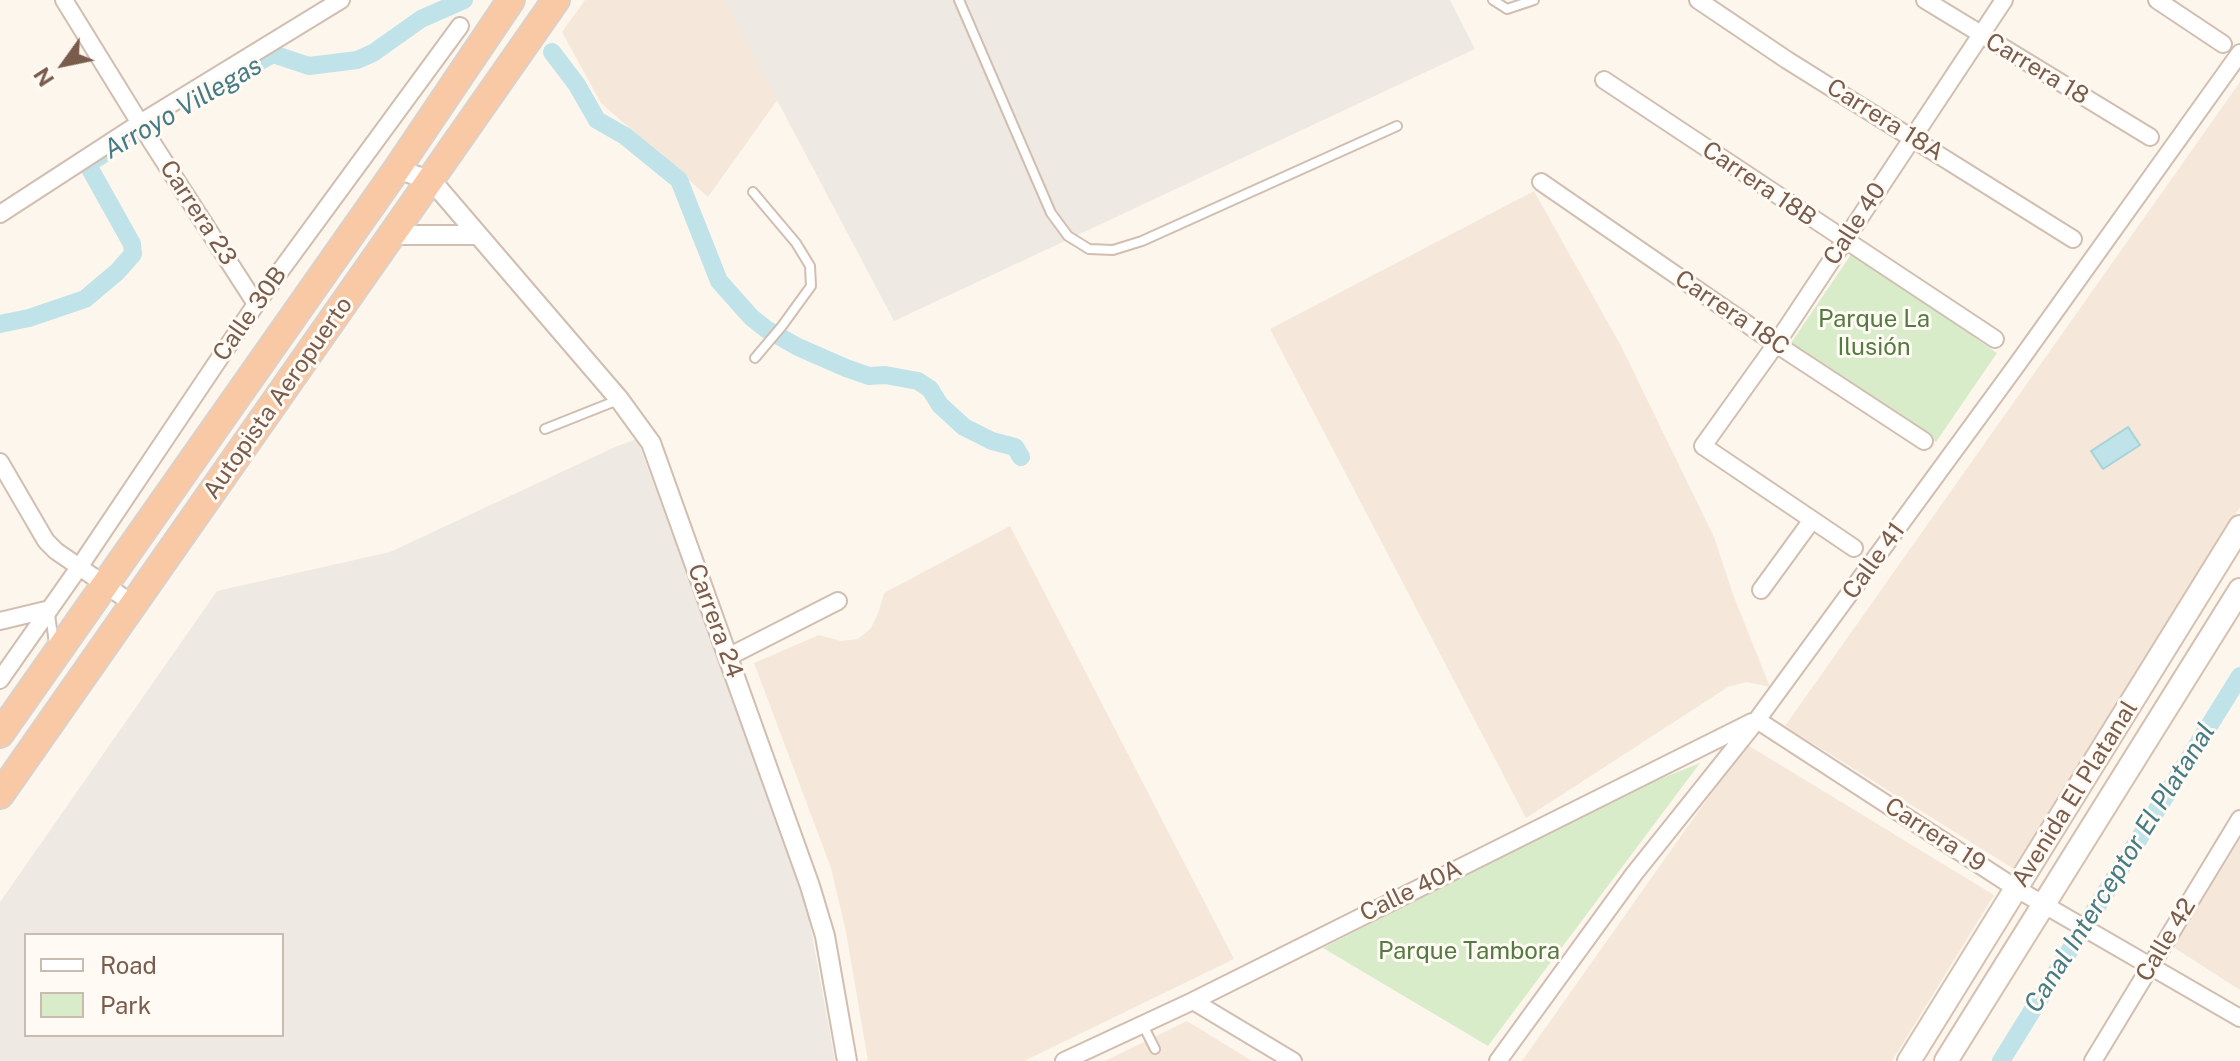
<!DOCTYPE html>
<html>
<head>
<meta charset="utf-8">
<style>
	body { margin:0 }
	#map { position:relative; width:2240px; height:1061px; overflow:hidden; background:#fdf6ec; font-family:"Public Sans",sans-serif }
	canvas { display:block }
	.legend { position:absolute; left:24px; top:933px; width:260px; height:104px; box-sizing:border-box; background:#fffaf3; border:2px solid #cabbb1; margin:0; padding:10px 14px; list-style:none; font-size:24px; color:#7a5c4d }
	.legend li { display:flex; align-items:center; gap:16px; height:40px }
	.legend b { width:40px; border:2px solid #cabbb1 }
	.north { position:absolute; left:24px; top:24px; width:80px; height:80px; -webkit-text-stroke:6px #fffaf3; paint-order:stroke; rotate:237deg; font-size:22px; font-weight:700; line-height:32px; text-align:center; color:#7a5c4d }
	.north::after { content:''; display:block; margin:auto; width:28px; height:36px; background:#7a5c4d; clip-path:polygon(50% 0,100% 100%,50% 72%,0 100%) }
</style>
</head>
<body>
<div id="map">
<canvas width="2240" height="1061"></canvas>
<ul class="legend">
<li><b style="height:10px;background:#fff"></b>Road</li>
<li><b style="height:22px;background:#d8ecc9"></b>Park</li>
</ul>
<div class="north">N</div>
</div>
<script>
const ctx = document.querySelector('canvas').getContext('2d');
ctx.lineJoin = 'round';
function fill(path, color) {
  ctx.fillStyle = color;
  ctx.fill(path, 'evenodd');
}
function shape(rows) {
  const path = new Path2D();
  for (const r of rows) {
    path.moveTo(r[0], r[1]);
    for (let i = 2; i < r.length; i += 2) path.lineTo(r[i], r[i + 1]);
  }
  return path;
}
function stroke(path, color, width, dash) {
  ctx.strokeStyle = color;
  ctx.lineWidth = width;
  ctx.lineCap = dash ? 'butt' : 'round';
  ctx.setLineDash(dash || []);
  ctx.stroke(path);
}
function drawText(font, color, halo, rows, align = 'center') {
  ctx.font = font + ' "Public Sans",sans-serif';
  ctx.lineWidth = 6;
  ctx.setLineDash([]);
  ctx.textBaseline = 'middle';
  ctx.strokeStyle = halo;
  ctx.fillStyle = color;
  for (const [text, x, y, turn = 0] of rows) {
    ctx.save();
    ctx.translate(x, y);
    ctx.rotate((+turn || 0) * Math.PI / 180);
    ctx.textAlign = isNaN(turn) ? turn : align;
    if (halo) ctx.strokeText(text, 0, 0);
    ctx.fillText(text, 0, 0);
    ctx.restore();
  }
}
fill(shape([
	[585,0,725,0,778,99,708,197,601,103,562,32],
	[2240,82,2240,507,2014,869,1785,726],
	[1534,191,1621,346,1714,537,1734,597,1770,687,1747,682,1728,687,1526,818,1270,329],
	[1010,526,1234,959,1024,1061,868,1061,846,932,831,868,754,663,819,635,841,641,858,639,871,628,879,611,884,593],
	[1746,744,1994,895,1892,1061,1522,1061],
	[2240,839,2240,990,2173,947],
	[1187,1021,1252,1061,1105,1061]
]), '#f5e8da');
fill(shape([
	[724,0,1450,0,1475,49,894,321],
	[637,439,732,695,808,913,835,1061,0,1061,0,902,217,591,390,552,615,447],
	[26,935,282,935,282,1035,26,1035]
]), '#efe9e4');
fill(shape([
	[1852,253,1997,353,1936,442,1791,343],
	[1700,763,1488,1046,1323,948,1628,792]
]), '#d8ecc9');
const water = shape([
	[2128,427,2140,445,2103,469,2091,451,2128,427]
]);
fill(water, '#bfe3e8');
stroke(water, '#a5d3da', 2);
stroke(shape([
	[552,52,577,85,597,120,625,136,679,180,719,281,751,317,766,329,798,347,846,368,869,376,885,375,918,381,930,389,940,405,964,427,992,441,1015,447,1021,457],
	[207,91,273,54,309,66,357,60,373,53,421,19,464,0],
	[0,324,29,318,85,299,117,272,133,254,132,244,89,167,92,161,107,152],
	[2001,1061,2240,676]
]), '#bfe3e8', 18);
const service = shape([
	[959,0,1051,213,1068,236,1089,249,1113,250,1142,241,1397,126],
	[1493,0,1507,9,1534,0],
	[753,192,796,243,810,266,811,286,782,326,755,358],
	[545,429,618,400],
	[50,614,54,644],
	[1143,1025,1155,1049]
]);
const minor = shape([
	[64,0,151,141,256,304],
	[1698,0,1787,60,2073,239],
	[1925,0,2150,137],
	[2157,0,2223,44],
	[1604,80,1995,339],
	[1541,182,1776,344,1924,441],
	[0,214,140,123,341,0],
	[0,462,46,541,56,551,133,604],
	[1854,548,1703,446,1776,344,2004,0],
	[1761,590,1812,520],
	[0,621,50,609],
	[728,657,838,601],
	[0,680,80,566,256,304,460,26],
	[1757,720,2017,889,2240,1018],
	[1193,1001,1293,1061],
	[1064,1061,1193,1001,1752,722],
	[1498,1061,1634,874,1757,720,2016,366,2240,53],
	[2093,1061,2240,819]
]);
const tertiary = shape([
	[397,169,432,181,619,399,651,443,810,886,825,936,847,1061],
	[393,235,477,235]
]);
const secondary = shape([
	[1909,1061,2240,527],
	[1946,1061,2240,590]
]);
const trunk = shape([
	[0,734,397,169,511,0],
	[0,795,556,0]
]);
stroke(service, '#d1beb0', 12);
stroke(minor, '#d1beb0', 20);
stroke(tertiary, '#d1beb0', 22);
stroke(secondary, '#d6c0b0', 26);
stroke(trunk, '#dad1cd', 30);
stroke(service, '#fff', 8);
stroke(minor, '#fff', 16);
stroke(tertiary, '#fff', 18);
stroke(secondary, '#fff', 22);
stroke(trunk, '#f9c8a4', 26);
drawText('24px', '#7a5c4d', '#fffaf3', [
	["Carrera 18",2037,69,31],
	["Carrera 18A",1885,120,32],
	["Carrera 18B",1759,184,34],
	["Carrera 23",198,213,57],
	["Calle 40",1855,224,-57],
	["Carrera 18C",1732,313,34],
	["Calle 30B",250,314,-55],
	["Autopista Aeropuerto",278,398,-55],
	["Calle 41",1874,561,-54],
	["Carrera 24",715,621,70],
	["Avenida El Platanal",2075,794,-58],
	["Carrera 19",1935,835,33],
	["Calle 40A",1411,891,-26],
	["Calle 42",2166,940,-59]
]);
drawText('24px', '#537a41', '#fffaf3', [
	["Parque La",1874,320],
	["Ilusión",1874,348],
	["Parque Tambora",1469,952]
]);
drawText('italic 26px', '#437c86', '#fffaf3', [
	["Arroyo Villegas",183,108,-30],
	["Canal Interceptor El Platanal",2120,868,-58]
]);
</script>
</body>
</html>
